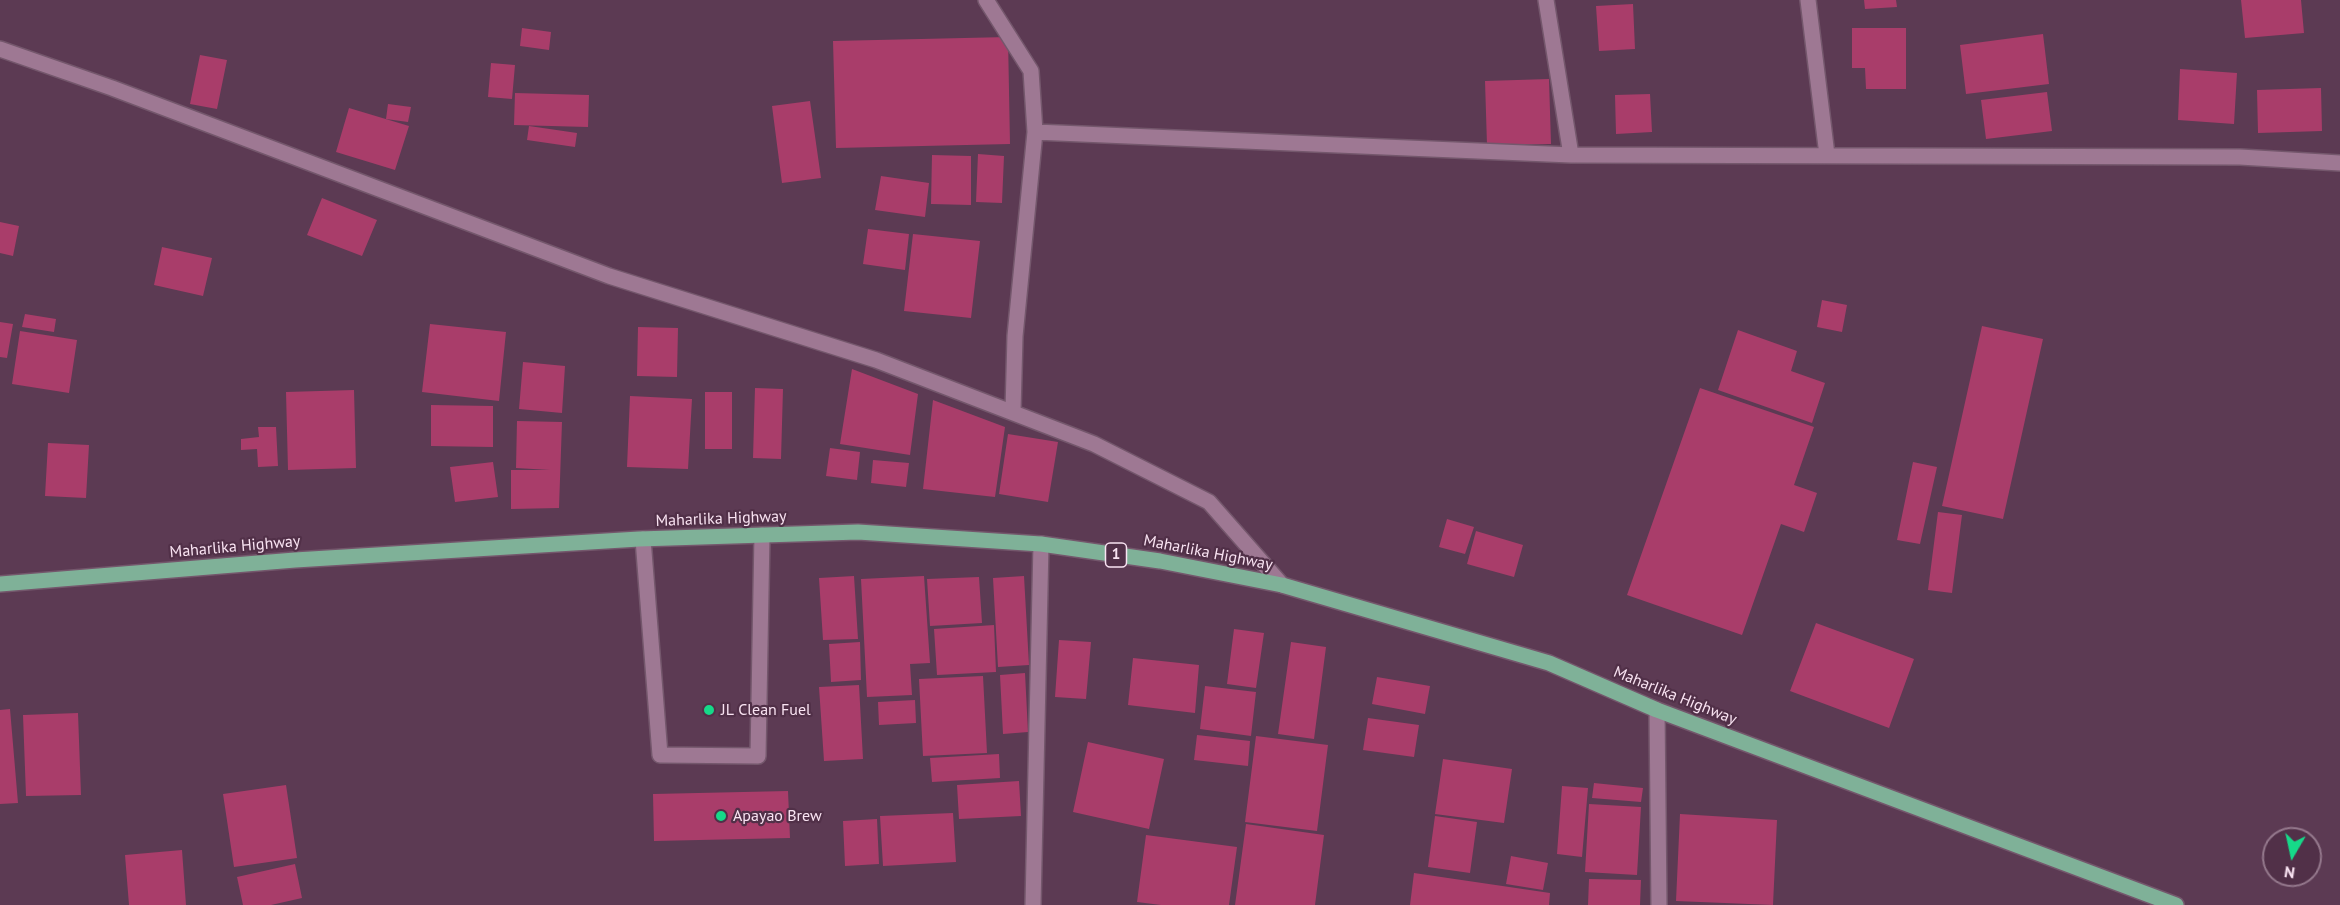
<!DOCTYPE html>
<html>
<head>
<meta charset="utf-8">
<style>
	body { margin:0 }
	#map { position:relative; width:2340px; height:905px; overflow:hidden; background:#5c3a53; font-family:"PT Sans",sans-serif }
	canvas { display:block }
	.north { position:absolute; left:2262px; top:827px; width:60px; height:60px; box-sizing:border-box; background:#513048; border:2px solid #94788c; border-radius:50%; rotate:189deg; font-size:16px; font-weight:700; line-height:24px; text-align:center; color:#f9e3f2 }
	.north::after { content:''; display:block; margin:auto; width:21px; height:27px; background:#16d989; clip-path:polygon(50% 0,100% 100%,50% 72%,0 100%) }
</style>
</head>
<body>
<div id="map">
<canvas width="2340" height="905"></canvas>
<div class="north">N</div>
</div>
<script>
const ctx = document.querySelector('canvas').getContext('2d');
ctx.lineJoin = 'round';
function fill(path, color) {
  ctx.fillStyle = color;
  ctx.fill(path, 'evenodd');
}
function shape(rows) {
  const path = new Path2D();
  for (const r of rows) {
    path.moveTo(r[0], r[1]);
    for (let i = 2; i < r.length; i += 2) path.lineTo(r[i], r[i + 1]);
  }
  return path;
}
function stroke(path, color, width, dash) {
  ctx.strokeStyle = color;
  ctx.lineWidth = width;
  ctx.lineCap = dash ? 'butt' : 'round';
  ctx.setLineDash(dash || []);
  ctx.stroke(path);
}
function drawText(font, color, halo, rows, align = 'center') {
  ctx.font = font + ' "PT Sans",sans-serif';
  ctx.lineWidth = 4.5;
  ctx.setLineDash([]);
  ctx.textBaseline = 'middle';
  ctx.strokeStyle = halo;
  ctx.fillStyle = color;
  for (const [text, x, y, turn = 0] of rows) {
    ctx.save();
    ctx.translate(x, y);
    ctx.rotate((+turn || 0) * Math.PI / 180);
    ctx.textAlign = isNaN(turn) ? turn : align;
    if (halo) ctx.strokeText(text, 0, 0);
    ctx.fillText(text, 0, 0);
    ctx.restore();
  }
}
fill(shape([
	[1864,0,1896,0,1897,7,1865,9],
	[2241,0,2301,0,2304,33,2245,38],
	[1633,4,1635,49,1599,51,1596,6],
	[522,28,551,32,549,50,520,46],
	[1852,28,1906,28,1906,89,1866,89,1865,68,1852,68],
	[2043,34,2049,84,1966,94,1960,45],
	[1008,37,1010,144,836,148,833,41],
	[200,55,227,60,217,109,190,104],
	[491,63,515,65,512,99,488,97],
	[2180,69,2237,73,2234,124,2178,120],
	[1549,79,1551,144,1487,145,1485,81],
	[2321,88,2322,131,2258,133,2257,90],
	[2047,92,2052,131,1986,139,1981,100],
	[515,93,589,95,588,127,514,125],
	[1650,94,1652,132,1616,134,1615,95],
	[810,101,821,178,782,183,772,106],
	[388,104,411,107,408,122,386,119],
	[349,108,409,126,395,170,336,152],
	[529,126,577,133,575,147,527,140],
	[978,154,1004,156,1002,203,976,202],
	[932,155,971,156,971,205,931,204],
	[881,176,929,183,925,217,875,210],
	[322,198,377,220,362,256,307,235],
	[0,222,19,226,13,256,0,253],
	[868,229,909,234,905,270,863,264],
	[913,234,980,241,971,318,904,311],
	[162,247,212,258,203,296,154,285],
	[1822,300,1847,305,1842,332,1817,327],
	[25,314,56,319,54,332,22,327],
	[0,322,13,324,7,358,0,357],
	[430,324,506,332,499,401,422,392],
	[1982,326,2043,339,2003,519,1942,506],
	[638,327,678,328,677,377,637,376],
	[1738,330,1797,351,1791,371,1825,383,1812,423,1718,390],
	[20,331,77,340,69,393,12,384],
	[523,362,565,366,562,413,519,409],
	[852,369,918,394,910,455,840,444],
	[755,388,783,389,781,459,753,458],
	[1700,388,1814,427,1794,485,1817,493,1804,532,1781,524,1742,635,1627,595],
	[354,390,356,468,288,470,286,392],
	[705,392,732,392,732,449,705,449],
	[630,396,692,399,688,469,627,467],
	[933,400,1005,427,995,497,923,489],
	[431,405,493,406,493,447,431,446],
	[517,421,562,422,559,508,511,509,511,470,550,470,516,468],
	[258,427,276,427,278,466,258,467,257,449,241,450,241,439,259,437],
	[1008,434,1058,442,1048,502,999,494],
	[48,443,89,445,86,498,45,496],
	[830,448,860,452,857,480,826,476],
	[873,460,909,463,906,487,871,483],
	[493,462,498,497,455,502,450,467],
	[1913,462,1937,467,1920,544,1897,540],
	[1938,512,1962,515,1952,593,1928,590],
	[1447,519,1474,527,1465,554,1439,547],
	[1476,531,1523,545,1514,577,1467,564],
	[854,576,858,639,823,640,819,578],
	[924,576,930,663,910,664,912,695,867,697,861,579],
	[1024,576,1029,665,998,667,993,578],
	[979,577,982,623,930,626,927,579],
	[1816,623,1914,659,1889,728,1790,691],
	[994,625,996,672,937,675,934,629],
	[1234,629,1264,633,1256,688,1227,684],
	[1059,640,1091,642,1086,699,1055,697],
	[860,642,861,680,831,682,829,644],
	[1291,642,1326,647,1314,739,1278,734],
	[1133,658,1199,665,1195,713,1128,705],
	[1025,673,1028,732,1003,734,1000,675],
	[983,676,987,753,923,756,919,679],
	[1377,677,1430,686,1425,714,1372,704],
	[859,685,863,759,824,761,819,687],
	[1205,686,1256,692,1251,736,1200,729],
	[915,700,916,723,879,725,878,702],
	[10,709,18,803,0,804,0,710],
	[78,713,81,795,26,796,23,715],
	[1368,718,1419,725,1414,757,1363,750],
	[1197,735,1250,741,1248,766,1194,760],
	[1256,736,1328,745,1317,831,1245,822],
	[1088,742,1164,759,1149,829,1073,812],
	[999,754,1000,778,932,782,930,758],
	[1443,759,1512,769,1504,823,1435,814],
	[1019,781,1021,816,959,819,957,785],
	[1594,783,1643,788,1641,802,1592,798],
	[286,785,297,858,234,867,223,794],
	[1562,786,1588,788,1582,857,1557,854],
	[788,791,790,838,654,841,653,794],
	[1589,804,1641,807,1637,875,1585,872],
	[953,813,956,862,883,866,880,816],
	[1680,814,1777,820,1773,905,1676,901],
	[1435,816,1477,822,1470,873,1428,867],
	[877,819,879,864,845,866,843,821],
	[1246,824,1324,835,1315,905,1235,905],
	[1146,835,1237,847,1229,905,1161,905,1137,902],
	[182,850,186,905,129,905,125,855],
	[1511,856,1548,863,1543,890,1506,884],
	[295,864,302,898,271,905,243,905,237,877],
	[1414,873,1550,893,1549,905,1410,905],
	[1589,879,1641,880,1640,905,1588,905]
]), '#a93d6a');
const service = shape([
	[643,539,660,755,758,756,762,535]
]);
const minor = shape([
	[986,0,1031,71,1035,132,1015,336,1013,411],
	[1546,0,1571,155],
	[1808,0,1827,155],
	[0,49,112,88,609,276,876,360,1094,444,1209,502,1282,585],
	[1035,132,1571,155,2240,157,2340,163],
	[1657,710,1659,905],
	[1033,905,1041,544]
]);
const primary = shape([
	[0,584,295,560,639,539,858,532,1041,544,1160,561,1282,585,1549,663,1657,710,2176,905]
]);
stroke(service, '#74576c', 18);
stroke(minor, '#74576c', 18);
stroke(primary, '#74576c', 18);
stroke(service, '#9e7893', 15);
stroke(minor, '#9e7893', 15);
stroke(primary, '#7fb198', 15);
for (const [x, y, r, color] of [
	[709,710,6,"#16d989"],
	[721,816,6,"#16d989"]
]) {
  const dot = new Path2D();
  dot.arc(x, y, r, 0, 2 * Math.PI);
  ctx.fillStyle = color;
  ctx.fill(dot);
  stroke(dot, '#513048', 2);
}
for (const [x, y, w] of [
	[1116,555,21]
]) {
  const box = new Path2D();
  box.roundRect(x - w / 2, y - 12, w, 24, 4.5);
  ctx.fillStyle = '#513048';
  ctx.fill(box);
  stroke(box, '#f9e3f2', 1.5);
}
drawText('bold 15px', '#f9e3f2', null, [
	["1",1116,555]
]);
drawText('16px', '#f9e3f2', '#513048', [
	["Maharlika Highway",721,519,-2],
	["Maharlika Highway",235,547,-5],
	["Maharlika Highway",1208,553,11],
	["Maharlika Highway",1675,696,22]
]);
drawText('16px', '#f9e3f2', '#513048', [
	["JL Clean Fuel",721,710],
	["Apayao Brew",733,816]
], 'left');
</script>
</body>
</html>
